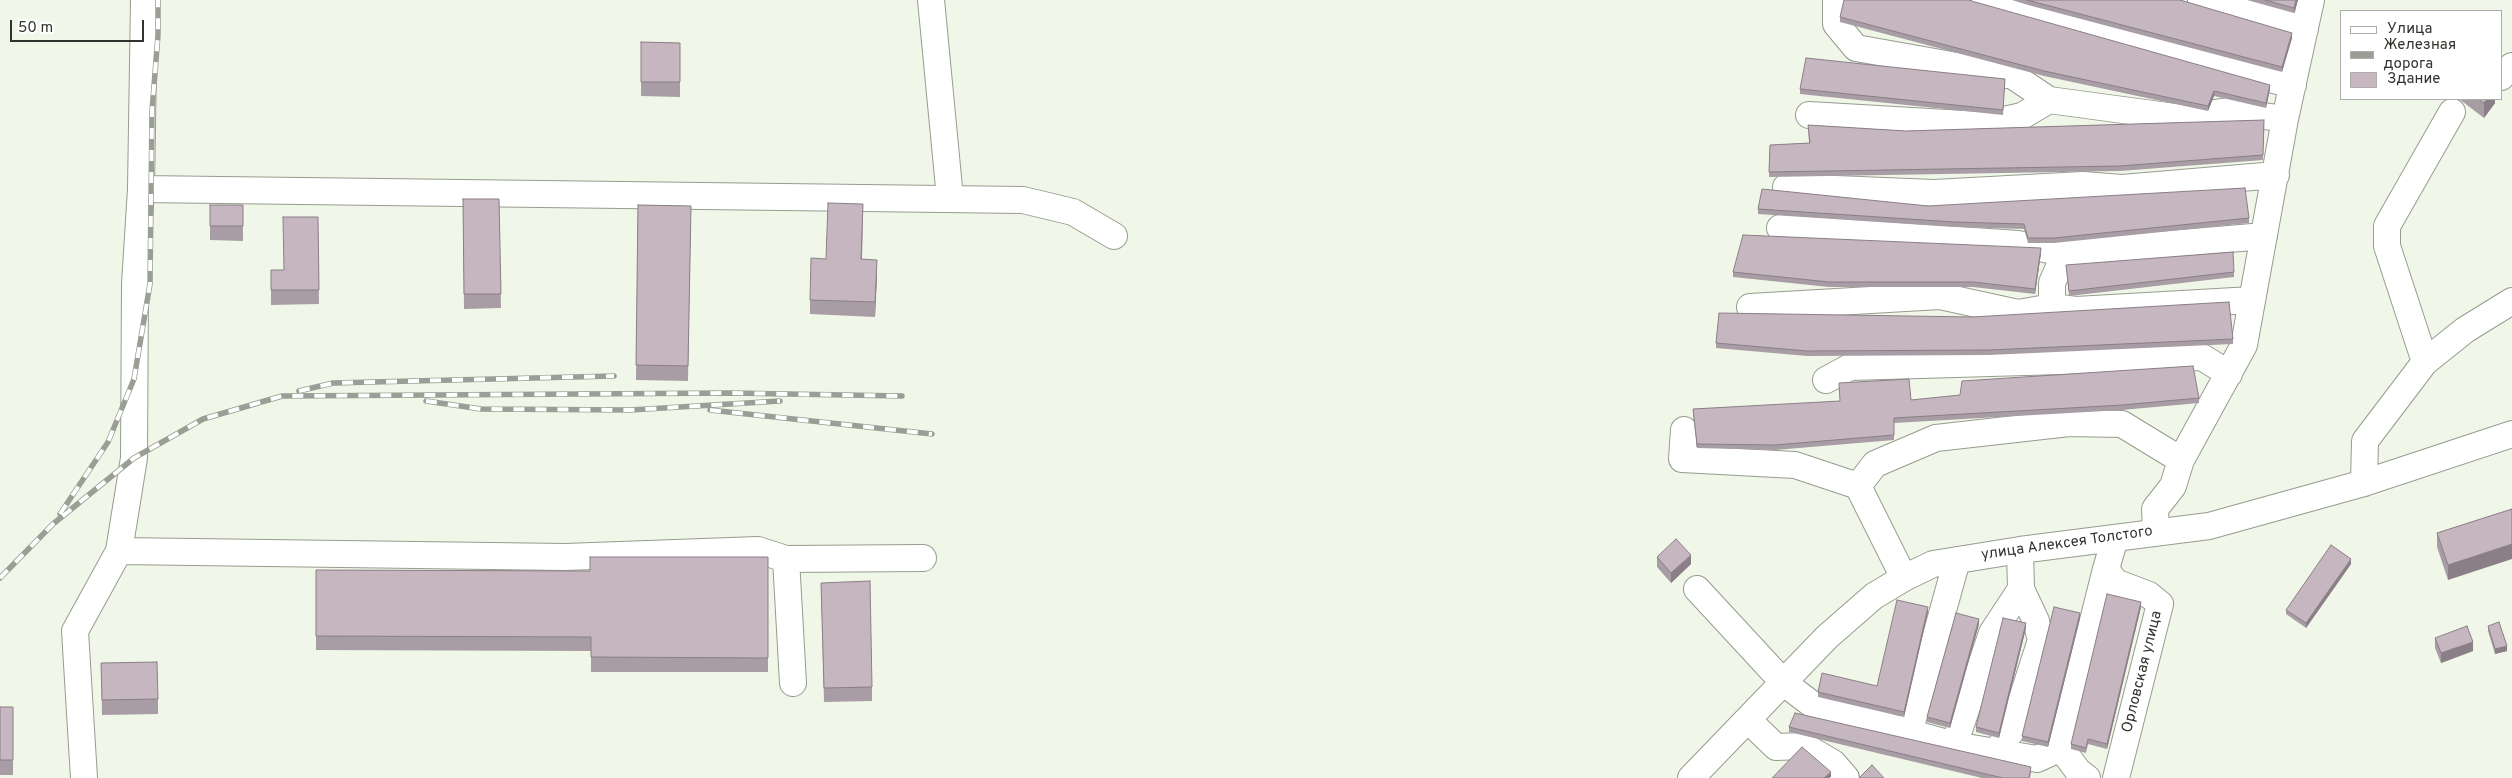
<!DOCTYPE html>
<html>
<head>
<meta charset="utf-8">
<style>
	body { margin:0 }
	#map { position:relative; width:2512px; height:778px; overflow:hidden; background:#f1f7e8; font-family:Overpass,sans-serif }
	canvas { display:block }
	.legend { position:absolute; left:2340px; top:10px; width:162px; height:90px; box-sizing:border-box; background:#fff; border:1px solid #adaeab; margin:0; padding:6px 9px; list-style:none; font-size:15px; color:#31342e }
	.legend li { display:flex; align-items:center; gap:10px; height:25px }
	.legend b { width:25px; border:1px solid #adaeab }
	.scale { position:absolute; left:10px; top:20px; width:134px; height:22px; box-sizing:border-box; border:2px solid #31342e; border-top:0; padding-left:6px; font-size:15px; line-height:18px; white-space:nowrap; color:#31342e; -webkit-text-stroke:4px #fff; paint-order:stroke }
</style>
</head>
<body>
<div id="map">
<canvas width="2512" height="778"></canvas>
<ul class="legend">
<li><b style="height:6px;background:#fff"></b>Улица</li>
<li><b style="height:6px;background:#9a9e94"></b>Железная дорога</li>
<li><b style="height:14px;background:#c5b6c0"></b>Здание</li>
</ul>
<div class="scale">50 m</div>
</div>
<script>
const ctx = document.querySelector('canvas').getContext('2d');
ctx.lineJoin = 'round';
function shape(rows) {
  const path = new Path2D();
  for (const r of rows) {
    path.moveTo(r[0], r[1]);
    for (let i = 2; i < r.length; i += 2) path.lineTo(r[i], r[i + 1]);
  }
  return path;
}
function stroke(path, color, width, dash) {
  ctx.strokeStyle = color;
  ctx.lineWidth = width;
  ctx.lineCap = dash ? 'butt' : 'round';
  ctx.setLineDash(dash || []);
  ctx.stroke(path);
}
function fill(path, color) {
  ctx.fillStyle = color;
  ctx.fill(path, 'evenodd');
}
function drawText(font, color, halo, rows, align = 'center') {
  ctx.font = font + ' Overpass,sans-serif';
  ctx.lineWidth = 4;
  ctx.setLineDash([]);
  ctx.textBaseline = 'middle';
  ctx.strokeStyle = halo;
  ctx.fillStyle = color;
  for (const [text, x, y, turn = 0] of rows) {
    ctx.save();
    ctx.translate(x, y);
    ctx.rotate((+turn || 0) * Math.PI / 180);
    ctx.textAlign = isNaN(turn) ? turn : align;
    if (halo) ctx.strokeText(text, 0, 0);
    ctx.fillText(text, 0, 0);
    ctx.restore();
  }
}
const minor = shape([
	[931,0,950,198],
	[1836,0,1836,24,1856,48,2013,76,2049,100],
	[1985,0,2164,53,2293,85],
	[2201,0,2305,29],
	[2501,77,2512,66],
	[1809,115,1981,125,2022,116,2049,100,2182,118,2228,111,2285,119],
	[1786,187,1934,193,2083,185,2122,188,2276,175],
	[141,189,1023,200,1073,212,1114,236],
	[1780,228,2018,244,2065,253],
	[1750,307,1940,296,2018,313,2052,307,2076,310,2252,300],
	[2052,307,2052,283,2065,253,2264,236],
	[2425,362,2387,246,2387,226,2452,112],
	[1826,380,1850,367,2202,357,2229,374],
	[1684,430,1682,459,1795,465,1858,486,1904,578],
	[2364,483,2365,441,2425,362,2465,330,2512,301],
	[1858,486,1875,464,1936,438,2069,423,2122,424,2181,460],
	[2156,531,2155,509,2173,486,2181,460,2244,345,2285,119,2311,0],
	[2115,538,2106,569,2115,582,2149,595,2160,604,2116,778],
	[119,551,565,557,758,550,786,559,793,683],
	[786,559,923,558],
	[1697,589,1784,683,1813,705,1954,745,2037,759,2061,748],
	[1748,720,1776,747,1804,746,1833,763,1846,778],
	[1909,733,1957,560],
	[1954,745,1992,633,2021,589,2020,550],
	[1996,752,2012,730,2041,640,2036,621,2021,589],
	[84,778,75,631,119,551,134,458,135,284,141,189,144,0],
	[1691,778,1827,637,1874,596,1904,578,1933,564,2020,550,2209,526,2364,483,2512,434],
	[2087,778,2078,771,2061,748,2106,569]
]);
stroke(minor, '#969c8e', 28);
stroke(minor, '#fff', 26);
const rail = shape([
	[299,391,333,383,614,376],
	[426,401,481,409,630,410,780,401],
	[710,410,932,434],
	[60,514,108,442,134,379,150,284,152,111,158,35,158,0],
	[0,578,53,524,134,458,203,419,282,396,730,393,902,396]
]);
stroke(rail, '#9a9e94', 5.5);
stroke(rail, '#fff', 4, [11]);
fill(shape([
	[2012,0,2180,0,2292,38,2282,72,2028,5],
	[2247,0,2298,0,2294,13],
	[1840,17,2270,89,2266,108,2214,96,2208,111,2044,76,1840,22],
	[641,42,680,43,680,97,641,96],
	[2005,79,2003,115,1800,94,1800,89],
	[2459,99,2495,99,2495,103,2484,118],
	[2264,120,2263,160,2120,171,1769,177,1770,145,1809,143,1808,125,1906,131],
	[463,199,499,199,501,308,464,309],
	[210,205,243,205,243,241,210,240],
	[638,205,691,206,688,381,636,380],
	[1928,206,2249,218,2249,223,2054,243,2028,243,2024,229,1954,227,1758,214,1758,209],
	[318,217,319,304,271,305,271,270,284,270],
	[863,219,862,259,877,274,875,317,810,314,810,300,826,259],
	[2041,253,2035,294,1973,287,1829,287,1733,277,1733,272],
	[2066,265,2234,272,2234,277,2069,296],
	[2233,339,2233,344,1989,355,1807,356,1716,348,1716,343],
	[2199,398,2199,403,2122,410,1894,423,1894,440,1775,450,1697,448,1693,414,1693,409,1911,400],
	[2512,509,2448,580,2437,547,2437,533],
	[768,557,768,672,591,672,591,651,316,650,316,570,590,571],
	[1657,557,1691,564,1671,583,1657,567],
	[2351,564,2306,628,2286,614,2286,610],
	[821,583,872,687,872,701,824,702],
	[2141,607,2107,749,2088,744,2086,753,2071,749,2071,744],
	[1928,612,1904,717,1818,697,1818,692,1877,686],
	[2080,618,2048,747,2022,741,2022,736],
	[1979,624,1950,728,1927,722,1927,717],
	[2488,626,2507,651,2495,654,2488,631],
	[2026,628,1999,738,1976,732,1976,727],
	[2435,638,2473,651,2441,663,2435,648],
	[101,663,158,699,158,714,102,715],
	[0,707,13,707,13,775,0,775],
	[1789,727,2031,772,2030,778,1982,778,1789,732]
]), '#a99da5');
fill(shape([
	[2296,0,2298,0,2294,13,2294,8],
	[2292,33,2292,38,2282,72,2282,67],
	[2270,85,2270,89,2266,108,2266,103],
	[2214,91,2214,96,2208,111,2208,106],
	[2487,99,2495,99,2495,103,2484,118,2484,103],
	[2041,248,2041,253,2035,294,2035,289],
	[877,260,877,274,875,317,875,302],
	[2512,544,2512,559,2448,580,2448,565],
	[1691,555,1691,564,1671,583,1671,573],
	[2351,559,2351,564,2306,628,2306,623],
	[2141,602,2141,607,2107,749,2107,744],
	[1928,607,1928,612,1904,717,1904,712],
	[2080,613,2080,618,2048,747,2048,742],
	[1979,619,1979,624,1950,728,1950,723],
	[2026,623,2026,628,1999,738,1999,733],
	[2473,642,2473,651,2441,663,2441,653],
	[2507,646,2507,651,2495,654,2495,649],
	[1831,772,1831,777,1829,778,1824,778]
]), '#8a7f86');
const building = shape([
	[1844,0,1968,0,2270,85,2266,103,2214,91,2208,106,2044,71,1840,17,1844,0],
	[2027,0,2180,0,2292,33,2282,67,2027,0],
	[2265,0,2296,0,2294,8,2265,0],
	[641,42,680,43,680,82,641,82,641,42],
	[1806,58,2005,79,2003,110,1800,89,1806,58],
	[2478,99,2487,99,2484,103,2478,99],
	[2264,120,2263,155,2120,166,1769,172,1770,145,1810,143,1808,125,1906,131,2264,120],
	[2245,188,2249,218,2054,238,2028,238,2024,224,1954,222,1758,209,1762,189,1928,206,2245,188],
	[463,199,499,199,501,294,464,294,463,199],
	[828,203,863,204,861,259,877,260,875,302,810,300,811,258,826,259,828,203],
	[210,205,243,205,243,226,210,226,210,205],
	[638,205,691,206,688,366,636,365,638,205],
	[283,217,318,217,319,290,271,290,271,270,284,270,283,217],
	[1743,235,2041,248,2035,289,1973,282,1829,282,1733,272,1743,235],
	[2233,252,2234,272,2069,291,2066,265,2233,252],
	[2229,302,2233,339,1989,350,1807,351,1716,343,1719,313,1972,317,2229,302],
	[2193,366,2199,398,2122,405,1894,418,1894,435,1775,445,1697,444,1693,409,1840,401,1839,383,1909,379,1911,400,1960,395,1962,381,2193,366],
	[2512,509,2512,544,2448,565,2437,533,2512,509],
	[1676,539,1691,555,1671,573,1657,557,1676,539],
	[2331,545,2351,559,2306,623,2286,610,2331,545],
	[590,557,768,557,768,658,591,657,591,637,316,636,316,570,590,571,590,557],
	[870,581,872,687,824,688,821,583,870,581],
	[2107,594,2141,602,2107,744,2088,739,2086,748,2071,744,2107,594],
	[1897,600,1928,607,1904,712,1818,692,1822,673,1877,686,1897,600],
	[2054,607,2080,613,2048,742,2022,736,2054,607],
	[1956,613,1979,619,1950,723,1927,717,1956,613],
	[2003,618,2026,623,1999,733,1976,727,2003,618],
	[2499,622,2507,646,2495,649,2488,626,2499,622],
	[2467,626,2473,642,2441,653,2435,638,2467,626],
	[157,662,158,699,102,700,101,663,157,662],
	[0,707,13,707,13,760,0,760,0,707],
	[1795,713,2031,767,2029,778,2003,778,1789,727,1795,713],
	[1802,747,1831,772,1824,778,1772,778,1802,747],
	[1872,765,1884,778,1859,778,1872,765]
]);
fill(building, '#c5b6c0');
stroke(building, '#8a7f86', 1);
drawText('15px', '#31342e', '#fff', [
	["улица Алексея Толстого",2067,544,-8],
	["Орловская улица",2143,672,-76]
]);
</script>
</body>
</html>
